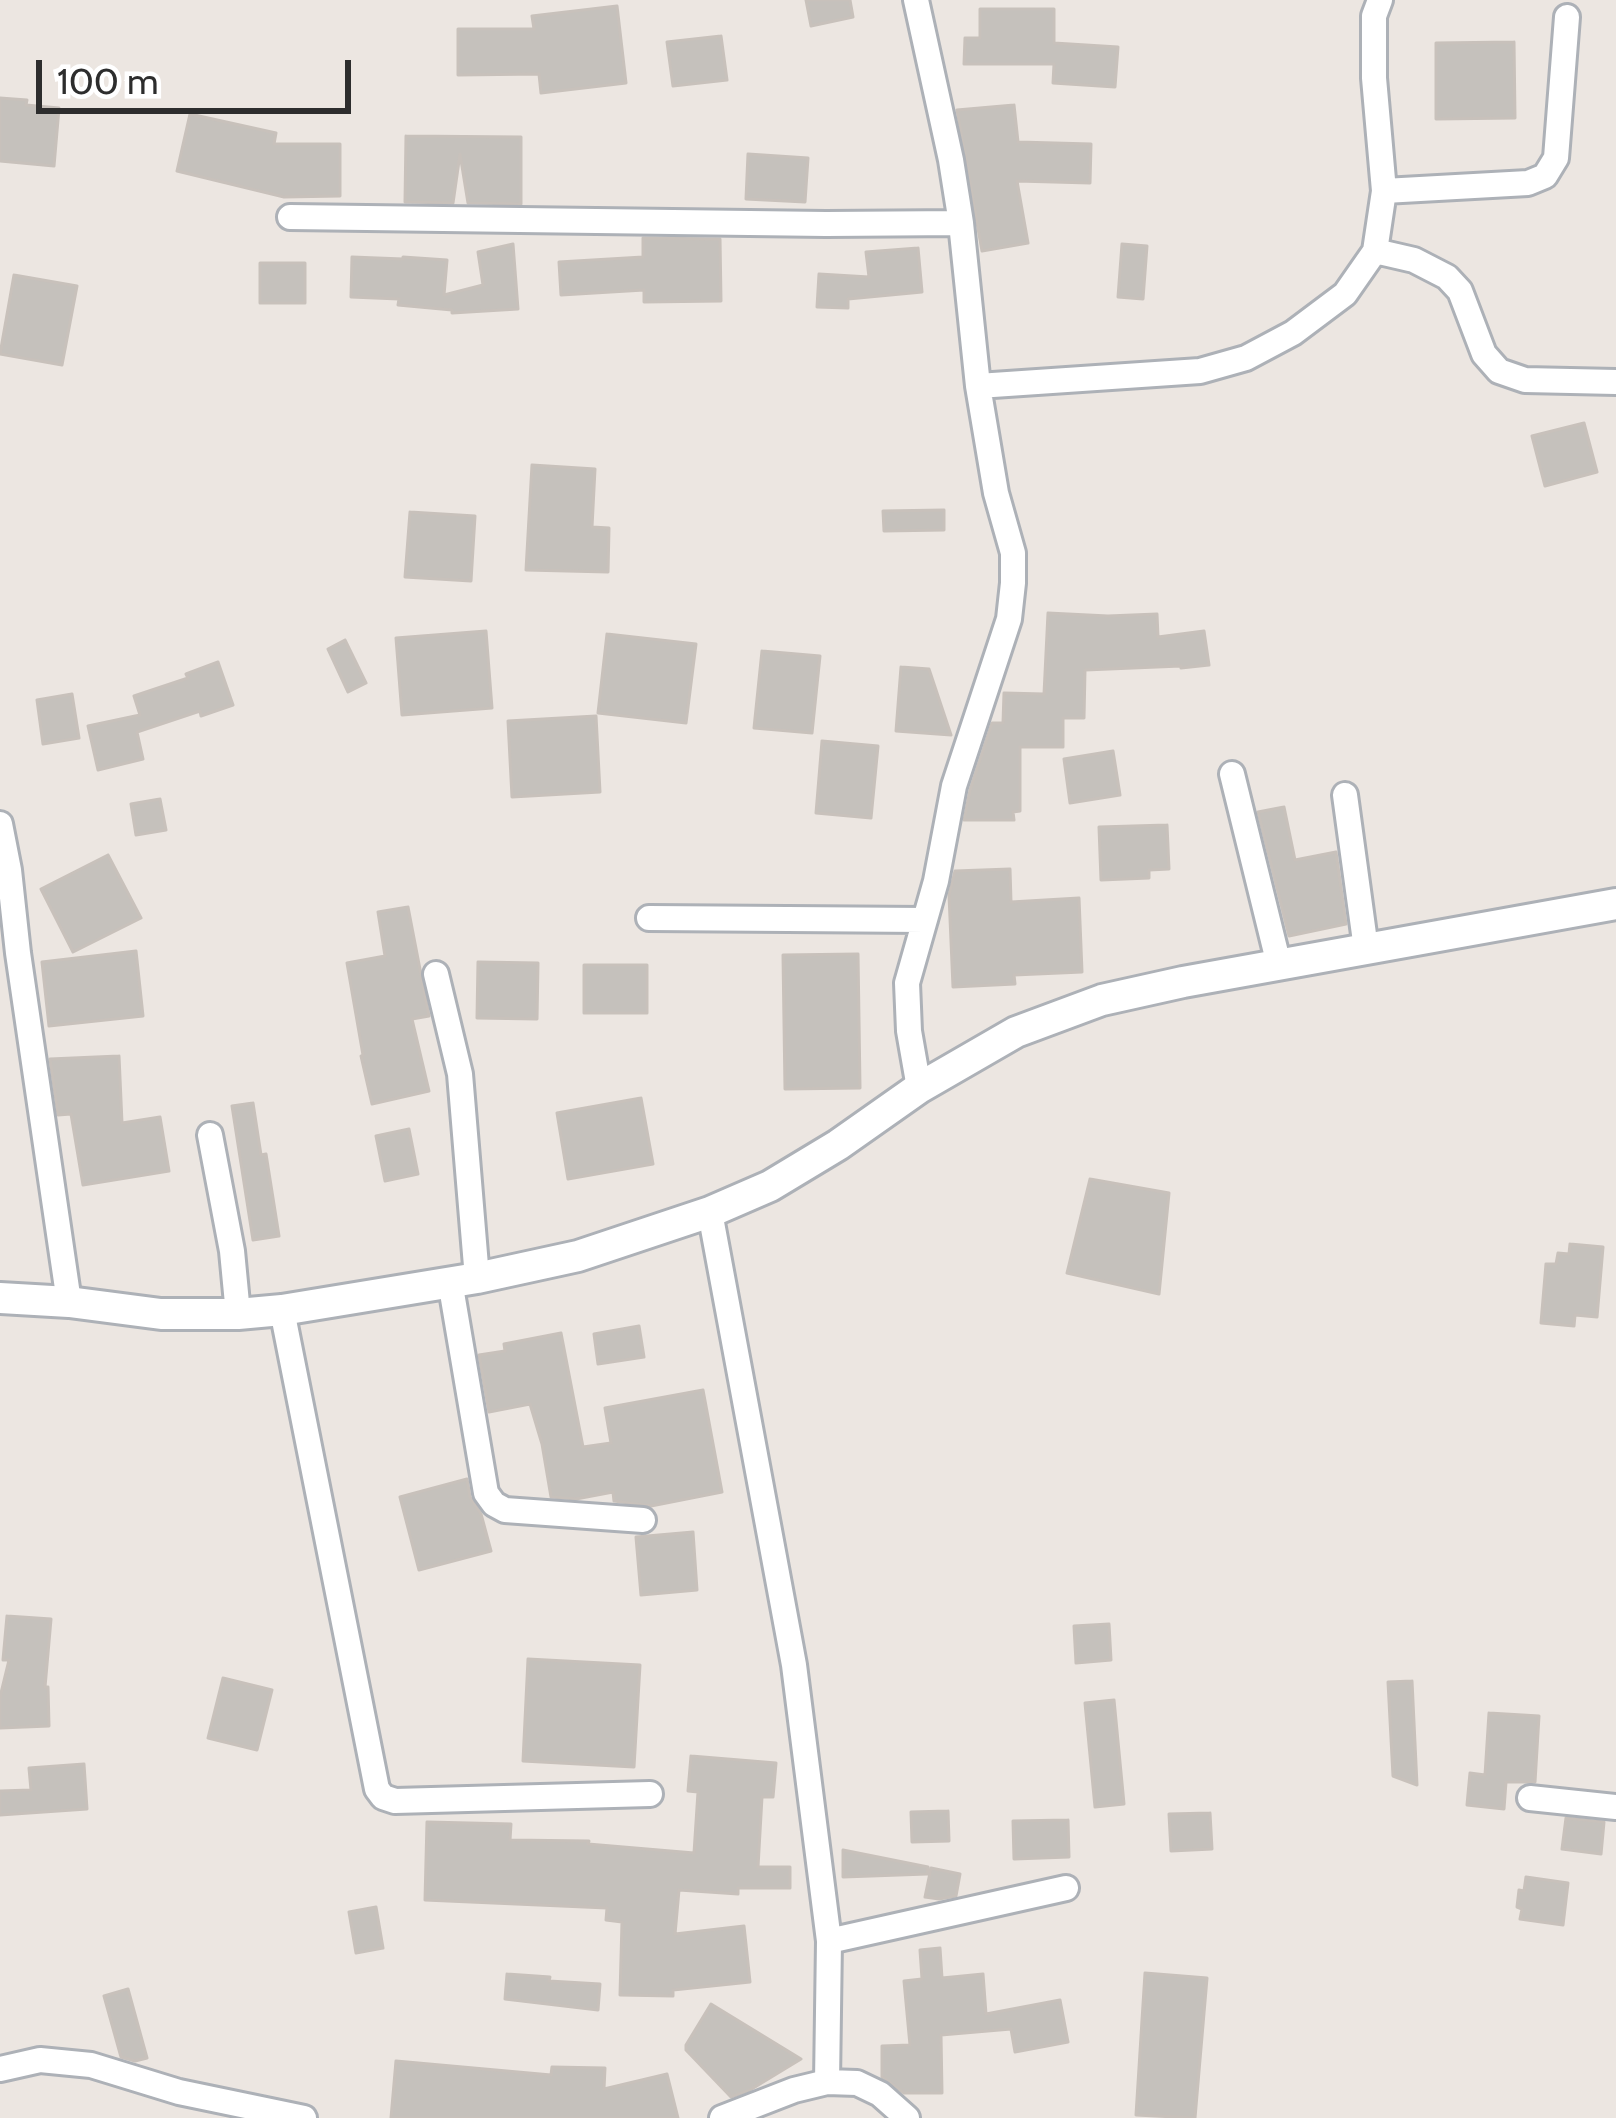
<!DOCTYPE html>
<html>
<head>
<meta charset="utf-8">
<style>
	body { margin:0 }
	#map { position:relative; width:1616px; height:2118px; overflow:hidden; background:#ece6e1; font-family:Cabin,sans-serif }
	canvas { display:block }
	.scale { position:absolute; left:36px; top:60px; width:315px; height:54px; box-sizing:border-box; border:6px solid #2d2d2d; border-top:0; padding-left:15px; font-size:36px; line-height:42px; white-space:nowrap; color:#2d2d2d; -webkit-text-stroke:9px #fff; paint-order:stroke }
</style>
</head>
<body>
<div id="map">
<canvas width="1616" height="2118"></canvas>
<div class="scale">100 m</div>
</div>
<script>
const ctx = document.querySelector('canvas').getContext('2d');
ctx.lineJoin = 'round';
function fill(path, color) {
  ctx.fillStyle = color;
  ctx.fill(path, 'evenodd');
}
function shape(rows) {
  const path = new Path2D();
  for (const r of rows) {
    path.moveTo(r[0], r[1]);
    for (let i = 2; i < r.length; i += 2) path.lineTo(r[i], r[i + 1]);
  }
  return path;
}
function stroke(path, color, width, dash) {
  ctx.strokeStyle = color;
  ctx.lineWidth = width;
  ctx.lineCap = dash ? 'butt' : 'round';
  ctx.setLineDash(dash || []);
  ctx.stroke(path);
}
const building = shape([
	[806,0,850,0,853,17,811,26,806,0],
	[617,6,626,83,541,93,539,74,458,75,458,29,534,29,532,16,617,6],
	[980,9,1054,9,1054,43,1118,47,1115,87,1053,83,1054,64,964,64,965,38,980,38,980,9],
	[721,36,727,80,673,86,667,42,721,36],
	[1514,42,1515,118,1436,119,1436,43,1514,42],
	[0,98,27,100,26,105,59,108,54,166,0,161,0,98],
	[1014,105,1018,142,1091,144,1090,183,1017,181,1028,243,982,251,957,110,1014,105],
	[190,114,276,133,274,144,340,144,340,196,284,197,177,171,190,114],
	[406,136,521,137,521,204,468,203,460,154,453,203,405,202,406,136],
	[748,154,808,158,805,202,746,199,748,154],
	[643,238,720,239,721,301,644,302,644,290,561,295,559,262,643,257,643,238],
	[513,244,518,309,452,313,452,310,398,305,399,299,351,297,352,257,403,259,403,257,447,260,444,295,483,285,478,252,513,244],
	[1122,244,1147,246,1143,299,1118,297,1122,244],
	[918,248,922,292,848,299,848,308,817,307,819,274,869,277,866,252,918,248],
	[260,263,305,263,305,303,260,303,260,263],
	[14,275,77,286,62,365,0,354,14,275],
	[1584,423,1597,472,1545,486,1532,436,1584,423],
	[532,465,595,469,592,527,609,528,608,572,526,570,532,465],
	[944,510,944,530,884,531,883,511,944,510],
	[410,512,475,516,471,581,405,577,410,512],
	[1048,613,1108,616,1157,614,1158,637,1204,631,1209,665,1181,668,1181,666,1085,670,1084,718,1063,718,1063,747,1020,747,1020,811,1013,812,1014,820,964,820,970,790,992,723,1003,723,1004,693,1044,694,1048,613],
	[486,631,492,708,402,715,396,638,486,631],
	[607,634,696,644,686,723,598,713,607,634],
	[345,640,366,683,348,692,328,649,345,640],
	[762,651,820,656,812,733,754,728,762,651],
	[218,662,233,705,201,716,200,711,137,732,143,759,98,770,88,726,140,715,134,696,188,678,186,674,218,662],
	[901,667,929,669,951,735,896,731,901,667],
	[72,694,79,738,43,744,37,700,72,694],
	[596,716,600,792,512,797,508,721,596,716],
	[822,741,878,746,871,818,816,813,822,741],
	[1113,751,1120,795,1070,803,1064,759,1113,751],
	[160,799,166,830,136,835,131,804,160,799],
	[1284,807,1295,860,1336,852,1346,924,1289,936,1258,812,1284,807],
	[1167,825,1169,869,1149,870,1149,878,1101,880,1099,827,1167,825],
	[108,855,141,918,73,952,41,889,108,855],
	[1010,869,1011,902,1079,898,1082,972,1014,975,1015,984,953,987,949,895,955,871,1010,869],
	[408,907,429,1016,412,1019,429,1091,372,1104,361,1056,363,1055,347,963,385,956,378,912,408,907],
	[136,951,143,1016,49,1026,42,962,136,951],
	[858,954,860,1088,785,1089,783,955,858,954],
	[478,962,538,963,537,1019,477,1018,478,962],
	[584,965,647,965,647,1013,584,1013,584,965],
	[119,1056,122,1123,160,1117,169,1171,83,1185,71,1114,58,1115,50,1059,119,1056],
	[641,1098,653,1164,568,1179,557,1113,641,1098],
	[253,1103,261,1155,266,1154,279,1236,253,1240,232,1106,253,1103],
	[409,1129,418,1174,385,1181,376,1136,409,1129],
	[1090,1179,1169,1193,1159,1294,1067,1273,1090,1179],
	[1570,1244,1603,1247,1597,1317,1575,1315,1574,1326,1541,1323,1546,1264,1556,1264,1558,1253,1569,1254,1570,1244],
	[639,1326,644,1357,598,1364,594,1334,639,1326],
	[561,1333,583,1447,611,1443,605,1408,703,1390,722,1492,651,1506,614,1501,613,1492,576,1499,551,1497,542,1444,530,1404,489,1412,479,1355,505,1351,504,1344,561,1333],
	[467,1479,470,1497,481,1514,491,1551,419,1570,400,1497,467,1479],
	[693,1532,697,1590,641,1595,636,1537,693,1532],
	[7,1616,51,1619,45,1687,48,1687,49,1726,0,1728,0,1697,9,1660,3,1660,7,1616],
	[1109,1624,1111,1660,1076,1663,1074,1626,1109,1624],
	[528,1659,640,1665,634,1767,523,1761,528,1659],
	[223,1678,272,1690,257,1750,208,1738,223,1678],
	[1412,1681,1417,1785,1393,1776,1388,1682,1412,1681],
	[1114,1700,1124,1804,1095,1807,1085,1703,1114,1700],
	[1489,1713,1539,1716,1535,1782,1506,1782,1504,1809,1467,1805,1470,1773,1485,1775,1489,1713],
	[691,1756,776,1763,773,1797,762,1797,758,1867,790,1867,790,1888,738,1888,738,1894,679,1890,675,1934,744,1926,750,1982,673,1990,673,1996,620,1995,622,1922,606,1920,607,1908,425,1900,427,1822,511,1824,510,1840,589,1841,588,1844,694,1853,698,1792,688,1791,691,1756],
	[84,1764,87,1809,0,1815,0,1791,31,1790,29,1768,84,1764],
	[948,1811,949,1841,912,1842,911,1812,948,1811],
	[1210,1813,1212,1849,1171,1851,1169,1814,1210,1813],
	[1566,1818,1604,1822,1601,1854,1562,1849,1566,1818],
	[1068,1820,1069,1857,1014,1859,1013,1821,1068,1820],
	[843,1850,928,1867,927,1874,843,1877,843,1850],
	[931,1868,960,1874,956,1896,939,1899,925,1897,931,1868],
	[1526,1877,1568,1883,1563,1925,1520,1919,1522,1909,1517,1907,1519,1890,1524,1891,1526,1877],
	[376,1907,383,1948,356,1953,349,1912,376,1907],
	[940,1948,942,1978,983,1974,986,2014,1060,2000,1068,2042,1015,2052,1011,2029,941,2035,942,2093,904,2093,882,2077,882,2046,910,2045,904,1981,922,1979,920,1950,940,1948],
	[1145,1973,1207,1978,1195,2118,1136,2115,1145,1973],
	[507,1974,550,1977,549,1981,600,1984,598,2010,505,1999,507,1974],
	[128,1989,147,2058,135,2061,121,2057,104,1996,128,1989],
	[711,2004,801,2059,750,2090,731,2097,686,2050,686,2045,711,2004],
	[396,2061,551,2075,552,2067,605,2068,604,2089,667,2074,678,2118,391,2118,396,2061]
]);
fill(building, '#c5c1bc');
stroke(building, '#c8c1bb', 3);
const minor = shape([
	[916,0,951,160,961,223,978,386,996,493,1013,553,1013,583,1009,619,954,786,936,881,907,983,909,1031,919,1088],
	[1384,191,1528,183,1545,176,1556,158,1567,17],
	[290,217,826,224,961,223],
	[1375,251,1414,260,1447,277,1460,291,1484,354,1499,371,1525,380,1616,382],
	[978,386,1200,371,1246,358,1293,333,1345,294,1375,251,1384,191,1374,78,1374,16,1380,0],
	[1232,774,1279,965],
	[1345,795,1366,949],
	[0,824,9,870,18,953,69,1302],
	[649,918,925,920],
	[436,974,460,1074,477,1278],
	[210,1135,232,1251,238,1314],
	[710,1212,794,1665,829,1941],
	[450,1281,486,1493,494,1504,505,1510,643,1520],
	[282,1310,377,1789,383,1797,395,1801,650,1794],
	[1530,1798,1616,1807],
	[0,2069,40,2060,91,2065,179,2092,304,2118],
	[827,2082,829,1941,1066,1888],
	[722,2118,794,2090,827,2082,857,2083,880,2094,907,2118]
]);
const tertiary = shape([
	[0,1298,69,1302,161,1314,238,1314,282,1310,477,1278,578,1256,710,1212,770,1186,838,1145,919,1088,1016,1032,1102,1000,1183,982,1616,904]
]);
stroke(minor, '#adb1b7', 30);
stroke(tertiary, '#adb1b7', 36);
stroke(minor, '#fff', 24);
stroke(tertiary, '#fff', 30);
</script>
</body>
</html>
